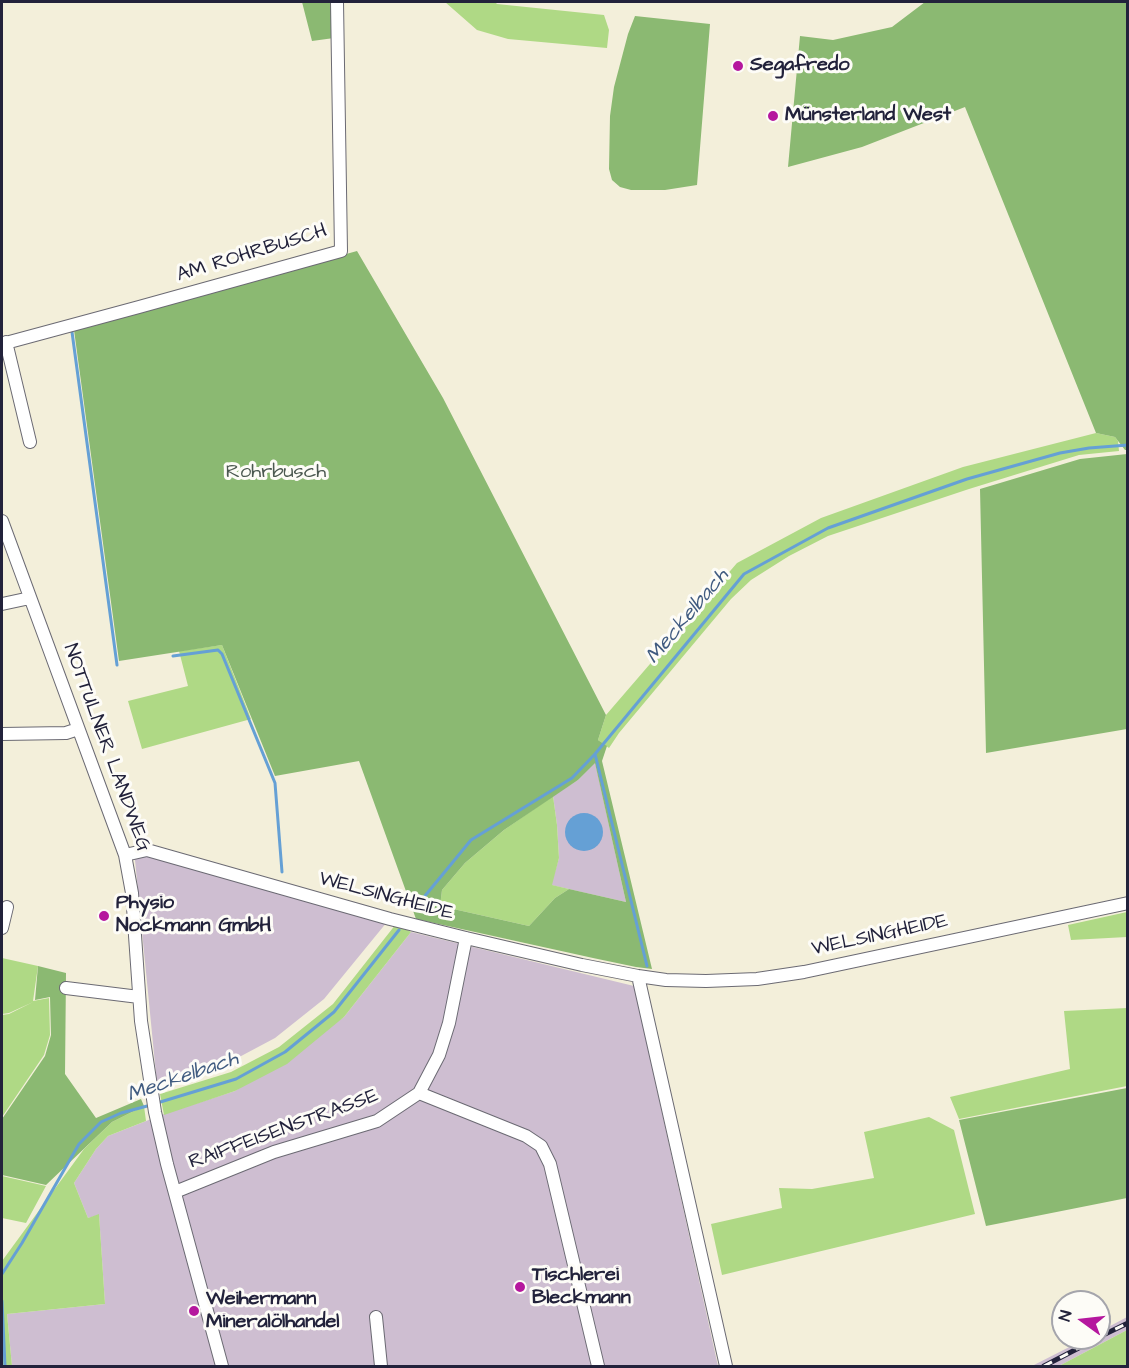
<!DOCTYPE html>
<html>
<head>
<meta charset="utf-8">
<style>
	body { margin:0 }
	#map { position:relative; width:1129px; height:1368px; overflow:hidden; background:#f3efda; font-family:"Architects Daughter",sans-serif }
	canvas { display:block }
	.frame { position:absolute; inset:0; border:3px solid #22223b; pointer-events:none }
	.north { position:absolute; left:1051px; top:1290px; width:60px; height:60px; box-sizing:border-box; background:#fdfcf7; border:2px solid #a5a5ac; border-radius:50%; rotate:285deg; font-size:16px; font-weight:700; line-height:24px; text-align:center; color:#22223b }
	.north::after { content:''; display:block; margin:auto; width:21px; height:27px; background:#b5179e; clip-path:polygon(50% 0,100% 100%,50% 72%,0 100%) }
</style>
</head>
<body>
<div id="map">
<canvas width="1129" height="1368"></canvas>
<div class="frame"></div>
<div class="north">N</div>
</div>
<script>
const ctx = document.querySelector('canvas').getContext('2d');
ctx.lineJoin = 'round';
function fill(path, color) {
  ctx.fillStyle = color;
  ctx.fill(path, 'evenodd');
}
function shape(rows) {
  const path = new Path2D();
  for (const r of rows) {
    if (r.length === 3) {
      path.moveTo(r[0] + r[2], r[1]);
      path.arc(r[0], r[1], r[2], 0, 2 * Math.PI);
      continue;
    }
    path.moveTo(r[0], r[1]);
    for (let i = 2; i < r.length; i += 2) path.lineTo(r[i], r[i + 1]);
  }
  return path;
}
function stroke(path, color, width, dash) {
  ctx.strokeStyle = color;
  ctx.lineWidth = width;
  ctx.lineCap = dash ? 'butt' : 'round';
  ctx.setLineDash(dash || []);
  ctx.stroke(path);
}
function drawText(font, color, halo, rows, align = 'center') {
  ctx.font = font + ' "Architects Daughter",sans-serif';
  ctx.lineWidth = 6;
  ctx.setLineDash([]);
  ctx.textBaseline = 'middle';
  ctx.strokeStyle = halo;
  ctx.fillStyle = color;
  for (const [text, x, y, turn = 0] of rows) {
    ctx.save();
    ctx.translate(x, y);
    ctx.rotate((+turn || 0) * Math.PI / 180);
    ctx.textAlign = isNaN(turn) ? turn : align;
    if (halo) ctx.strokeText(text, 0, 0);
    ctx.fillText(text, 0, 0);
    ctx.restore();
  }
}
fill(shape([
	[595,762,626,902,551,885,559,858,557,825,553,796,578,780],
	[134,850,387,922,324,999,275,1038,228,1063,172,1081,157,1084],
	[411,932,634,986,718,1366,12,1366,7,1314,105,1304,99,1215,88,1218,74,1183,96,1149,108,1136,164,1114,235,1091,344,1017],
	[1127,1317,1127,1330,1059,1366,1032,1366,1087,1338,1099,1338,1099,1332]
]), '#cebed1');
fill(shape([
	[445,2,495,2,497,4,604,15,609,30,607,48,508,39,477,30],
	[1096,433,1115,437,1118,441,1119,451,1079,455,969,489,828,536,789,556,751,580,731,599,619,733,609,748,598,740,606,715,737,563,821,518,963,467],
	[222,645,251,719,142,749,128,701,188,686,179,651],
	[553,796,557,825,559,858,552,885,569,889,555,898,529,926,440,906,442,890,465,863,504,830],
	[1127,912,1127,937,1071,940,1068,925],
	[396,924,411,932,344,1017,287,1064,235,1091,164,1115,160,1094,231,1072,279,1047,333,1004],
	[2,958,38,966,33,1001,49,998,50,1035,44,1055,2,1117,2,1015,9,1014,33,1002,9,1013,2,1014],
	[1127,1008,1127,1086,959,1119,950,1097,1070,1069,1064,1011],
	[144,1106,146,1121,108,1136,96,1149,74,1183,88,1218,99,1214,105,1304,7,1314,12,1366,2,1366,2,1261,84,1149,112,1122],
	[929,1117,954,1130,975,1214,722,1275,711,1224,782,1208,779,1188,812,1189,874,1178,864,1132],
	[2,1176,46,1186,26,1223,2,1218],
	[1127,1330,1127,1366,1059,1366]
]), '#afd985');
fill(shape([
	[302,2,332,2,334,38,312,41],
	[925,2,1127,2,1127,450,1125,450,1115,437,1096,433,965,107,862,147,788,167,800,36,833,40,892,27],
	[635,16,710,24,697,185,665,190,631,190,620,187,612,180,609,169,610,116,614,87,628,34],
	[357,251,443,398,606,715,598,740,607,746,602,761,652,969,636,967,593,958,416,919,359,761,275,776,222,645,119,661,74,330],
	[595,763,626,902,569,889,555,898,529,926,440,906,442,890,465,863,504,830,578,780],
	[1127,454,1127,729,986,753,980,489,1080,459],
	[38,966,66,973,65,1074,96,1118,141,1099,144,1106,112,1122,46,1185,2,1175,2,1119,45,1056,51,1035,50,997,35,1000],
	[1127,1088,1127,1198,986,1226,959,1120]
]), '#8bb972');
fill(shape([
	[584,832,19]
]), '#65a0d5');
stroke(shape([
	[72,332,117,665],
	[173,656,218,650,222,654,275,783,282,872],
	[595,754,647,966],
	[415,908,471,840,572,778,595,754,744,574,828,528,967,479,1060,453,1089,448,1128,445],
	[157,1103,236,1079,285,1052,334,1012,399,930],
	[2,1274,22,1243,79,1144,101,1122,121,1113,151,1105],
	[2,1301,5,1366]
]), '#65a0d5', 3);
const minor = shape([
	[6,342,30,442],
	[2,344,139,307,341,251,337,2],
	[2,521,125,855,132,893,141,1021,155,1112,167,1164,222,1366],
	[2,604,30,598],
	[2,734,66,733,78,729],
	[125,855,147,850,390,919,466,938,582,965,638,976,666,980,706,981,757,979,804,972,1128,903],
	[2,928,7,907],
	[638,976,726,1366],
	[66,988,139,997],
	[419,1093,526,1136,541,1146,550,1164,598,1366],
	[175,1192,274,1152,377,1121,419,1093,439,1055,449,1023,466,938],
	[376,1317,381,1366]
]);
stroke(minor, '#6b6a73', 14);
stroke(minor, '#fff', 12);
const rail = shape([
	[1099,1337,1128,1323],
	[1044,1366,1098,1338]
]);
stroke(rail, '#22223b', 5);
stroke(rail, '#fdfcf7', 3, [9]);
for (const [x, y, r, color] of [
	[738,66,6,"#b5179e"],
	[773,116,6,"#b5179e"],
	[104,916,6,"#b5179e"],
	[520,1287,6,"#b5179e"],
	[194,1311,6,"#b5179e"]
]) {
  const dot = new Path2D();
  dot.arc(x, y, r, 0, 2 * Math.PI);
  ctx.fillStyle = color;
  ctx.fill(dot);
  stroke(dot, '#fdfcf7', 2);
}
drawText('bold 20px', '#22223b', '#fdfcf7', [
	["Segafredo",750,66],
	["Münsterland West",785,116],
	["Physio",116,904],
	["Nockmann GmbH",116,927],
	["Tischlerei",532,1276],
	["Bleckmann",532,1299],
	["Weihermann",206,1300],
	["Mineralölhandel",206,1323]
], 'left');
drawText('20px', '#22223b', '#fdfcf7', [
	["AM ROHRBUSCH",252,254,-17],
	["NOTTULNER LANDWEG",106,748,70],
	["WELSINGHEIDE",386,897,15],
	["WELSINGHEIDE",880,936,-12],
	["RAIFFEISENSTRASSE",284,1130,-20]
]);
drawText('20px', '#4c5951', '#fdfcf7', [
	["Rohrbusch",276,473]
]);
drawText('italic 21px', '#405b80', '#fdfcf7', [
	["Meckelbach",688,617,-50],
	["Meckelbach",183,1078,-19]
]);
</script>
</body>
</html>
